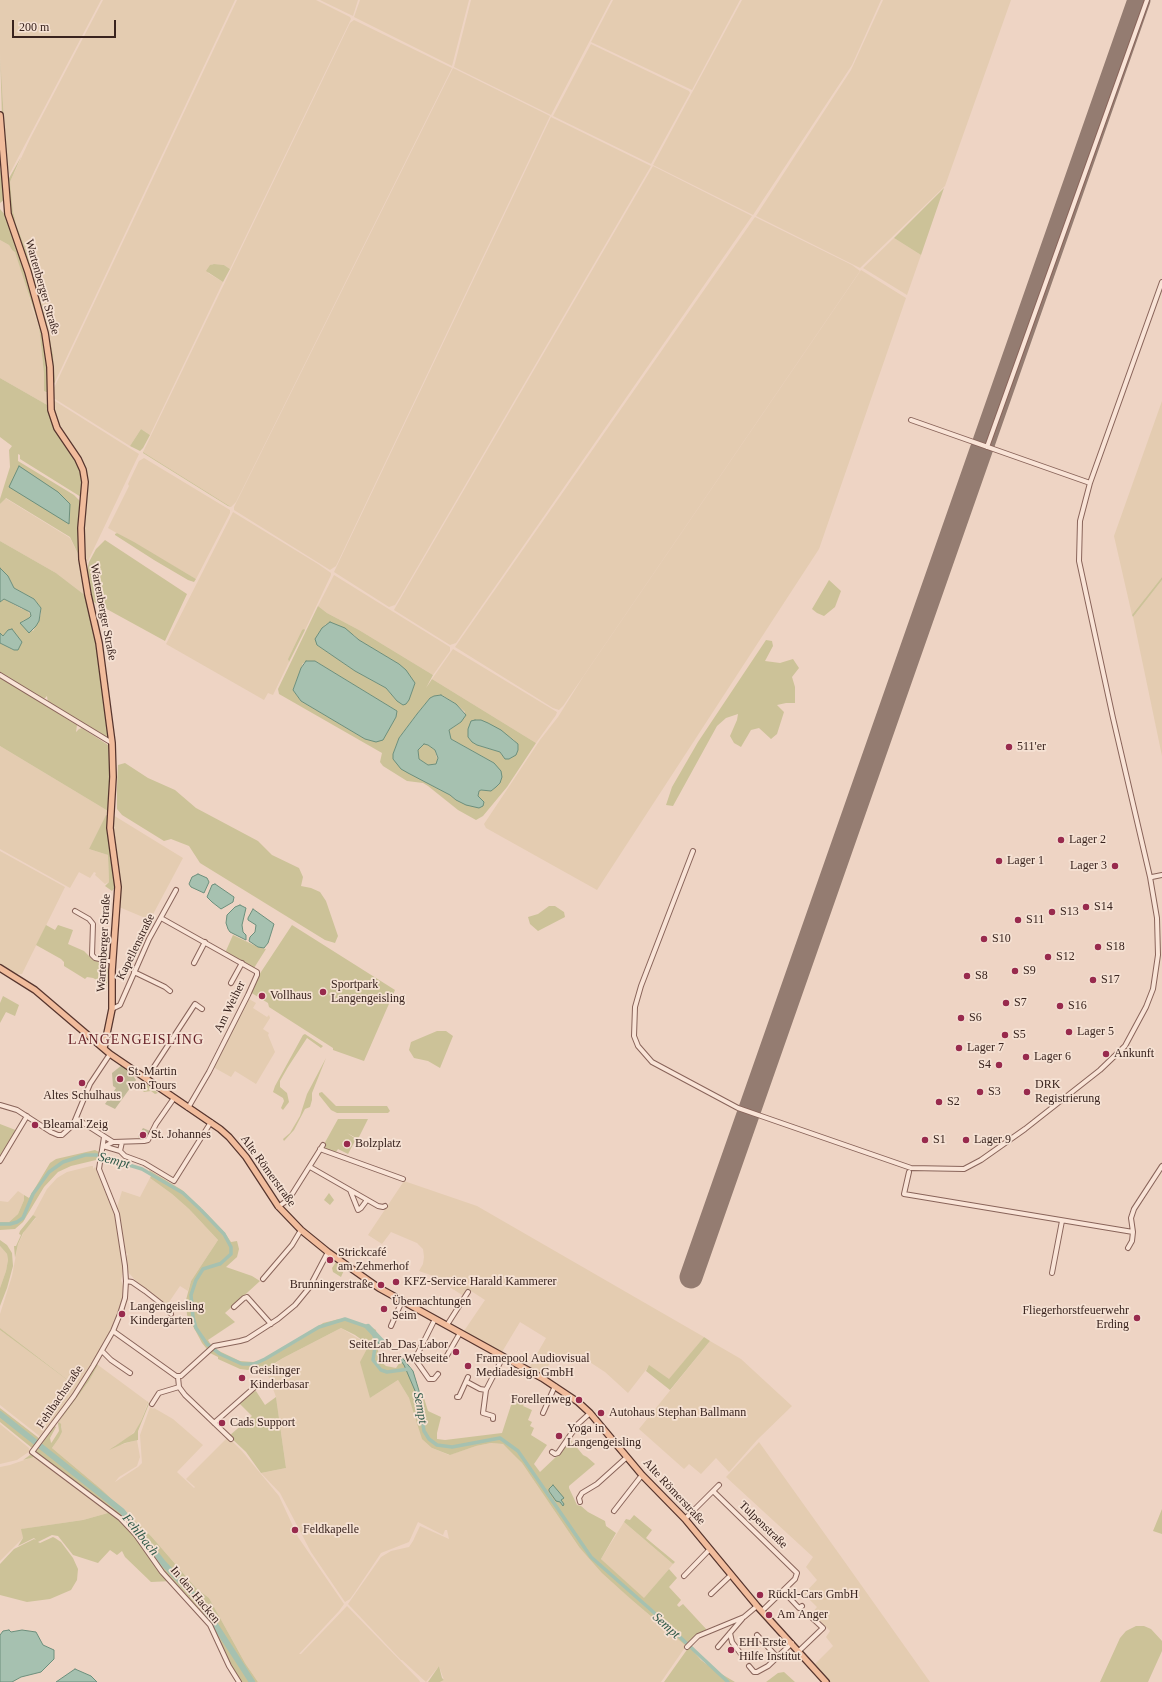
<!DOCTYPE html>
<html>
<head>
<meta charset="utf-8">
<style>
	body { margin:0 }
	#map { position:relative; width:1162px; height:1682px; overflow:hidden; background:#eed4c4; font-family:Georgia,serif }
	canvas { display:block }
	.scale { position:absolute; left:12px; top:20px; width:104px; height:18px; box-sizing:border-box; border:2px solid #39231e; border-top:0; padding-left:5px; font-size:12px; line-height:14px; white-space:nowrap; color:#39231e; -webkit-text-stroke:3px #f5e1d3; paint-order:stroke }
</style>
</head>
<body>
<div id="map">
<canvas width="1162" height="1682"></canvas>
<div class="scale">200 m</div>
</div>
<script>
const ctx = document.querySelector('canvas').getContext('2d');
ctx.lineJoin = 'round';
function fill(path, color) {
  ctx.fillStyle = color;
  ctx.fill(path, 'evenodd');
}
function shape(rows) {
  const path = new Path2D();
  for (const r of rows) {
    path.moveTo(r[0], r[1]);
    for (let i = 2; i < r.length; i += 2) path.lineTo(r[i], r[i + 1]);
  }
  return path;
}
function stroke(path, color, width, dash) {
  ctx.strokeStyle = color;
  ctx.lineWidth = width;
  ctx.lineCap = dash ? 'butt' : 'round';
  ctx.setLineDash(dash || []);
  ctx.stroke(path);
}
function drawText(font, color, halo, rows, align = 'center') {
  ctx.font = font + ' Georgia,serif';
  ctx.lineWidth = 3.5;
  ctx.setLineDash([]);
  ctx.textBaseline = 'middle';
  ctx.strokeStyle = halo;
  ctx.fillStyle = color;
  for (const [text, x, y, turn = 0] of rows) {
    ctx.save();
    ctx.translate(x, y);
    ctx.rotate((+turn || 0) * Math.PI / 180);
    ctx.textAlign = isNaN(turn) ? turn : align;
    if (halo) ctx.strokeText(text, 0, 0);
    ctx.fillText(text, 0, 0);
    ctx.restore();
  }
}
fill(shape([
	[0,0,101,0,9,175,4,122,0,53],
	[103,0,235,0,55,382,53,354,46,321,26,250,14,218,10,182,30,139],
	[237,0,316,0,350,17,351,19,230,269,224,265,212,264,208,273,223,282,150,435,141,429,130,446,55,399,53,398,53,390],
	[320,0,358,0,353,16],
	[360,0,469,0,452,66,354,17],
	[471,0,611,0,551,115,454,67],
	[613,0,740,0,692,90,591,42],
	[742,0,881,0,852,65,753,215,653,165],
	[883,0,1011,0,945,186,860,268,756,216,851,70],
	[354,20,452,68,236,502,231,507,143,452,350,23],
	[591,44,689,91,690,93,651,164,553,116],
	[453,68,550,116,336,566,330,570,234,510,234,507],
	[551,117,651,166,400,597,395,605,389,607,334,572],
	[653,166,752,216,456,643,450,645,394,610,395,608],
	[755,217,852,265,860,271,563,706,559,710,553,708,455,647],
	[894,238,921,255,907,295,863,268],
	[0,240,9,245,12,250,15,251,27,287,32,308,39,326,44,374,44,391,48,394,49,406,0,378],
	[861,270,906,298,819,549,597,890,486,828,484,824,540,740,558,717,583,677],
	[55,401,139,454,88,561,84,560,84,523,87,487,57,423,53,402],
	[1162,401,1162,577,1132,615,1114,536],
	[144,458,230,510,230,513,196,579,108,528,129,486,128,484,139,461],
	[5,498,70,538,80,558,86,596,56,573,0,541,0,504],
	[233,512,318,564,331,573,331,575,305,630,302,630,288,659,289,662,273,695,268,693,264,700,166,644],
	[334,575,450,647,450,651,433,675,359,630,327,613,318,606],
	[1162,580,1162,756,1133,617],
	[453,649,557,712,556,715,536,743,432,679],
	[0,746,108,811,89,849,108,855,109,882,105,884,95,875,96,873,94,872,90,878,79,872,70,888,0,849],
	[113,815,183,858,150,920,119,907,119,877,112,835],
	[0,851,65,887,22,974,17,974,0,964],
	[249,999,256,1003,253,1008,267,1017,269,1015,270,1018,263,1029,269,1033,268,1035,275,1052,256,1084,235,1071,231,1077,213,1067],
	[91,1166,93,1166,93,1169,95,1167,97,1169,97,1172,114,1211,123,1265,123,1272,121,1280,124,1289,123,1295,118,1316,104,1345,78,1387,76,1387,77,1390,42,1438,0,1405,0,1330,76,1386,0,1328,0,1314,12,1276,18,1244,25,1230,36,1218,33,1215,47,1189,57,1178,67,1172],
	[150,1178,172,1194,189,1209,218,1240,191,1281,188,1291,180,1286,167,1305,136,1281,128,1272,126,1257,128,1254,126,1253,117,1207,122,1191,140,1197],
	[404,1181,477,1206,704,1337,669,1380,649,1366,628,1393,605,1372,579,1355,573,1364,556,1354,543,1374,529,1368,546,1338,520,1322,502,1352,482,1342,464,1331,485,1300,468,1289,464,1295,462,1295,433,1276,419,1271,423,1264,424,1257,423,1249,417,1243,391,1232,382,1244,368,1235],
	[18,1191,24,1195,24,1200,18,1214,9,1222,0,1222,0,1201,8,1202],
	[0,1246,7,1254,8,1260,6,1271,0,1288],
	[341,1328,369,1345,370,1398,398,1380,409,1398,432,1448,449,1455,476,1446,491,1443,503,1444,513,1453,522,1463,579,1547,633,1601,686,1646,661,1682,440,1682,444,1680,439,1666,426,1682,402,1660,401,1660,348,1604,381,1557,391,1551,409,1547,413,1541,420,1526,449,1539,447,1530,445,1530,443,1535,418,1522,409,1542,381,1553,355,1592,350,1599,345,1602,311,1552,280,1493,261,1473,286,1468,276,1397,268,1375,269,1368,283,1358],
	[710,1341,741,1359,792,1406,757,1440,729,1472,716,1458,701,1474,689,1464,684,1469,639,1429],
	[98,1365,148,1402,141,1421,136,1430,129,1437,113,1447,137,1440,140,1457,137,1466,119,1477,115,1482,138,1467,142,1463,140,1435,150,1407,153,1409,154,1408,173,1419,203,1445,177,1472,194,1488,195,1487,186,1479,228,1437,242,1451,279,1496,298,1537,344,1604,339,1611,299,1654,301,1654,347,1606,419,1680,420,1682,258,1682,245,1663,209,1598,196,1588,151,1536,101,1489,52,1448,59,1438,62,1432,62,1427,59,1422,89,1381],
	[0,1424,29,1448,30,1451,17,1460,0,1464],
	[759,1442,842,1558,930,1682,830,1682,815,1664,833,1646,826,1637,830,1631,812,1613,817,1607,804,1594,817,1580,806,1567,813,1557,726,1477],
	[33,1457,54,1471,108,1513,83,1520,22,1529,23,1538,0,1561,0,1467,10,1465],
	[624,1522,673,1564,644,1599,601,1559]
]), '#e4ccb1');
fill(shape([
	[0,53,4,122,9,175,2,117],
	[0,146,4,200,0,203,0,171,1,169],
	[21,157,10,182,13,211,16,224,26,250,46,321,53,354,55,382,53,385,52,359,46,326,25,254,13,222,11,210,8,180],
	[944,188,921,255,894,238],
	[0,209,6,216,18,248,38,314,46,351,48,370,48,393,44,391,44,374,39,326,15,252,12,250,9,245,0,240],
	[214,264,224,265,230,269,223,282,206,271,210,265],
	[0,378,49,406,77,461,83,480,81,497,20,459,20,455,18,454,18,461,74,495,81,502,79,516,80,558,70,537,6,498,0,504,0,499,10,467,9,450,12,446,0,437],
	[141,429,150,435,143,448,140,451,130,446],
	[143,453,143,452,231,507,228,506],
	[117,533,134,542,196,579,194,582,188,580,154,560,115,535,115,534],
	[105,540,187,594,165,641,92,601,86,575,89,562,96,549],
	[0,541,56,573,86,596,95,635,108,736,107,737,48,703,47,696,44,699,0,673,0,643,13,650,18,650,8,630,3,636,0,633,0,602,4,599,22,609,27,610,31,616,29,619,22,621,33,631,39,620,41,613,41,608,34,599,14,588,8,576,0,568],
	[1162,577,1162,580,1133,617,1132,615],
	[829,580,841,591,835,607,824,616,817,613,812,609],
	[318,606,327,613,359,630,433,675,426,688,432,679,536,743,507,787,483,816,476,820,458,810,428,786,423,783,407,781,383,766,380,762,382,753,279,694,278,689],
	[326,624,354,635,359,640,399,664,415,683,409,700,397,701,386,688,355,671,317,645,318,634],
	[315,661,397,711,396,717,382,740,365,739,301,701,293,690,303,663],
	[442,695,456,704,465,712,461,722,449,730,451,739,494,763,500,783,491,791,481,790,479,791,478,796,484,802,456,800,450,795,422,780,393,759,393,754,399,738,417,714,430,698,434,696],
	[488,723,514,740,518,750,515,755,509,759,504,757,500,752,477,745,468,737,468,729],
	[304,629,305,630,279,682,289,662,288,659,302,630],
	[766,640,772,641,773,646,765,661,780,663,793,659,799,668,792,677,795,687,795,703,786,703,777,705,784,712,777,734,771,739,759,728,751,730,741,747,734,743,730,736,737,720,738,714,726,718,717,726,673,806,666,805,672,787,698,742],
	[0,677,77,725,76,732,79,729,82,728,108,745,110,749,111,767,108,811,0,746],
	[424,744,428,745,435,750,438,762,436,764,428,765,419,759,418,750],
	[125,763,148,778,175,790,196,808,258,841,272,855,299,868,303,877,301,886,311,888,320,892,326,901,338,936,335,943,325,940,200,863,189,846,171,839,164,841,122,815,117,809,117,788,118,765],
	[106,815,108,816,116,886,112,891,105,886,109,882,108,855,89,849],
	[549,906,555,906,564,912,565,917,538,931,530,924,528,917,538,914],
	[46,925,55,930,58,925,73,930,68,944,84,951,92,959,101,963,108,969,107,986,105,986,103,983,93,978,87,977,85,979,64,966,64,962,61,959,36,945],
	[292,925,395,990,364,1061,333,1050,333,1048,269,1007,268,1003,250,992,259,975],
	[233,935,258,947,266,949,254,968,225,953],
	[3,996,19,1005,15,1016,6,1012,0,1023,0,1003],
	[437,1031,446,1031,453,1036,440,1068,428,1061,414,1058,409,1050,411,1042],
	[305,1034,323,1046,321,1048,307,1038,288,1067,280,1081,280,1087,287,1093,289,1102,283,1110,281,1108,284,1101,283,1098,273,1092,275,1086,303,1035],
	[326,1058,312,1093,312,1100,310,1107,305,1109,294,1130,284,1141,283,1139,290,1133,300,1116,307,1094],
	[146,1084,148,1085,158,1093,155,1094,151,1091,144,1092,142,1090,144,1090,145,1088,143,1087,146,1087],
	[322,1092,336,1106,387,1106,390,1111,388,1113,337,1113,331,1110,319,1095,319,1093],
	[338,1119,368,1119,358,1139,347,1133,356,1139,348,1154,338,1149,335,1154,324,1149,323,1146],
	[0,1124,18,1131,0,1159],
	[95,1150,99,1152,96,1160,71,1166,58,1172,44,1187,23,1222,15,1229,0,1230,0,1222,9,1222,18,1214,24,1200,24,1195,29,1198,50,1163,56,1159],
	[149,1170,182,1190,207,1214,225,1233,231,1242,237,1241,239,1249,237,1257,226,1267,252,1276,260,1281,225,1313,235,1322,208,1340,211,1345,219,1351,240,1361,253,1362,269,1358,308,1335,323,1323,339,1319,368,1325,376,1330,379,1360,386,1366,396,1368,400,1362,403,1362,420,1394,423,1395,428,1411,441,1417,437,1433,437,1439,445,1440,502,1433,514,1396,524,1396,523,1397,527,1400,523,1406,532,1410,528,1420,532,1422,530,1426,534,1428,531,1435,547,1445,534,1464,540,1472,558,1455,570,1439,583,1455,587,1457,595,1464,569,1486,569,1488,577,1505,581,1506,588,1512,605,1521,606,1526,616,1533,601,1559,644,1598,669,1569,677,1578,669,1587,681,1600,677,1605,679,1607,683,1604,707,1630,697,1634,686,1646,633,1601,602,1573,579,1547,522,1463,503,1444,491,1443,476,1446,450,1455,432,1448,422,1439,409,1398,398,1380,370,1398,360,1362,369,1345,355,1335,341,1328,283,1358,267,1368,266,1367,248,1370,240,1369,218,1359,218,1357,210,1353,202,1343,187,1315,186,1300,191,1281,218,1240,189,1209,172,1194,150,1178,151,1176],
	[329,1193,334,1200,330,1205,324,1200],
	[33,1215,36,1217,23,1233,18,1244,15,1258,14,1246,16,1246,21,1235,19,1234,20,1231],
	[0,1240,7,1245,12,1253,13,1266,7,1288,0,1306,0,1288,6,1271,8,1260,7,1254,0,1246],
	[336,1262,345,1268,341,1277,333,1272,332,1268],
	[0,1328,77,1387,0,1330],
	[704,1337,710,1341,670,1390,646,1371,649,1365,669,1379],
	[97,1364,98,1365,89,1381,59,1422,61,1424,62,1432,59,1438,52,1448,101,1489,151,1536,196,1588,209,1598,245,1663,258,1682,238,1682,214,1628,208,1619,172,1581,151,1582,125,1557,122,1551,117,1555,110,1550,98,1563,73,1555,58,1536,52,1535,38,1542,40,1543,53,1537,55,1538,61,1542,73,1558,78,1569,77,1580,71,1590,50,1599,27,1602,0,1595,0,1564,14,1549,34,1539,36,1540,34,1538,18,1546,23,1538,21,1529,83,1520,108,1513,61,1476,34,1457,23,1460,30,1455,33,1455,69,1481,108,1512,113,1511,35,1452,55,1426,56,1427,50,1438,51,1443,52,1442,59,1431,58,1423],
	[256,1391,265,1405,276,1397,286,1468,261,1473,246,1452,229,1436,252,1416,239,1403,250,1393],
	[147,1401,149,1404,138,1431,138,1440,125,1443,109,1450,134,1433,141,1421,148,1404],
	[0,1408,40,1439,32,1448,0,1422],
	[1162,1509,1162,1534,1153,1531],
	[634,1515,652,1530,646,1538,675,1562,673,1564,624,1522,626,1519,630,1520],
	[1136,1626,1144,1626,1151,1629,1162,1641,1162,1651,1148,1682,1100,1682,1120,1638,1126,1631],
	[691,1644,694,1652,701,1660,713,1669,735,1682,664,1682],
	[439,1666,442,1678,444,1680,440,1682,428,1682],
	[784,1672,795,1682,766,1682,778,1673]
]), '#ccc298');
fill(shape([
	[122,1065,130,1071,136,1080,115,1109,105,1104,116,1088,113,1086,112,1073],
	[143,1128,150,1131,147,1138,140,1140,138,1136]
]), '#c1b997');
const water = shape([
	[19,466,58,492,70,504,69,524,9,487,19,466],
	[0,568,8,576,14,588,34,599,41,608,39,621,36,626,29,633,20,623,29,618,31,616,30,612,4,599,0,602,0,568],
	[330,622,345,628,359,640,399,664,406,670,415,683,409,700,406,704,403,705,397,701,386,688,355,671,317,645,315,639,322,628,330,622],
	[12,629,22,642,18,650,14,650,0,643,0,633,3,636,8,630,12,629],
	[306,661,315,661,397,711,396,717,383,740,376,742,365,739,301,701,293,690,301,668,306,661],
	[441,695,456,704,466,715,461,722,449,730,451,739,494,763,501,771,502,777,500,783,496,787,491,791,481,790,479,791,478,796,484,802,483,806,479,808,466,805,456,800,450,795,408,773,401,769,393,759,393,754,399,738,417,714,430,698,434,696,441,695],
	[424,744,428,745,435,750,438,758,436,764,428,765,419,759,418,750,424,744],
	[475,720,481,720,488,723,501,730,518,744,518,750,516,755,509,759,505,759,500,752,477,745,472,742,468,737,468,729,471,721,475,720],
	[198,874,207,878,209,882,204,893,191,887,189,884,192,877,198,874],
	[215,884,234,897,233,902,221,909,212,902,207,897,212,885,215,884],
	[240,905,246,908,242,925,243,932,246,935,246,940,230,932,228,929,226,923,227,915,235,907,240,905],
	[253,909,274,924,268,943,264,948,258,947,249,941,250,937,255,932,256,925,248,920,248,918,253,909],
	[375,1332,385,1342,391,1344,388,1349,379,1344,375,1332],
	[400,1355,413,1371,420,1394,419,1400,404,1365,399,1358,400,1355],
	[553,1485,564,1498,561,1500,564,1504,563,1506,560,1502,556,1501,549,1491,549,1489,553,1485],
	[9,1630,11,1632,22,1630,36,1632,43,1645,54,1650,54,1659,41,1672,21,1677,12,1682,0,1682,0,1635,3,1631,9,1630],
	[75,1669,91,1676,97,1682,56,1682,75,1669]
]);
fill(water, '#a6c1b0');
stroke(water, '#6c8f7c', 1);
stroke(shape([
	[201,1210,224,1234,231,1247,231,1254,220,1264],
	[0,1224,10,1224,17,1222,23,1218,33,1194,49,1172,63,1162,85,1155,96,1155,142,1169,183,1193,200,1209],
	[219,1264,203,1269,196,1280,191,1295,193,1317,196,1328,207,1344,220,1354,242,1364,254,1364,265,1359,319,1327,345,1319,368,1327,373,1333,376,1341,373,1360,381,1370,387,1372,409,1369],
	[419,1397,424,1431,429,1439,437,1445,452,1447,500,1438,518,1451,591,1557,650,1609,728,1682]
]), '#a6c1b0', 3.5);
stroke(shape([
	[368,1327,385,1345,390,1346],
	[0,1414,122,1511,164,1564,201,1603,252,1682]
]), '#a6c1b0', 6);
stroke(shape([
	[691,1277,1139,0]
]), '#947c71', 23);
const minor = shape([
	[911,420,1090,483],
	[987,447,1147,0],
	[0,675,112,743],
	[693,851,641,986,635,1007,634,1036,638,1046,652,1062,738,1108,911,1168,964,1169,981,1160,1025,1129,1100,1070,1125,1046,1146,1007,1153,989,1158,955,1157,918,1150,877,1113,718,1079,561,1080,521,1090,483,1162,282],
	[1152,877,1162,875],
	[75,911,89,919,93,924,92,955,95,958,113,962],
	[161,918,257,972,257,975,248,995,209,1072,188,1108],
	[194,963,205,942],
	[134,972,165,987,170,991],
	[231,983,242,963],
	[112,1009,120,1005,149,939,176,890],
	[146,1079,195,1004,202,1009],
	[0,1105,17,1110,51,1132,58,1135,62,1135,73,1125,90,1084,110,1054],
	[77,1119,113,1142],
	[104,1137,99,1169,117,1214,125,1266,126,1281,125,1298,120,1314,113,1331,93,1366,74,1396,32,1452,120,1518,136,1535,162,1572,210,1625,229,1666,239,1682],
	[103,1146,120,1151,122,1142],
	[105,1146,113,1142,144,1141,148,1140,156,1124,174,1098],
	[320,1149,403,1179],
	[120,1151,125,1156,144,1163,174,1181,211,1122],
	[0,1161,27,1116],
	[310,1167,378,1206,383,1207,385,1206],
	[909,1172,904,1194,1133,1232,1131,1218,1134,1209,1162,1166],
	[350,1190,358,1210,361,1208,367,1200],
	[278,1207,289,1199,323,1145],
	[1128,1248,1132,1241,1133,1232],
	[1052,1273,1062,1221],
	[263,1279,292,1245,301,1230],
	[126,1281,132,1282,145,1291,168,1309,171,1314],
	[234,1307,244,1298,247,1297,271,1324],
	[435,1319,415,1359,429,1379,434,1379,438,1374],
	[447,1325,468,1292],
	[391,1326,402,1301],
	[113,1331,176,1376,181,1376,214,1346,240,1341,247,1339,278,1319,295,1305,309,1288,328,1252],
	[102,1351,111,1360,130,1373],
	[445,1359,460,1333],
	[178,1377,179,1387,185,1395,231,1439],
	[467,1382,480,1389,486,1390],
	[457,1397,459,1397,468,1377],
	[152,1404,159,1393,179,1387],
	[543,1413,555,1386],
	[493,1419,493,1416,483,1413,486,1390,503,1357],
	[214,1423,256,1386],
	[552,1452,555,1454,558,1453,578,1424,590,1413],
	[713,1491,797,1573,795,1579,762,1611],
	[580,1502,579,1498,582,1493,597,1484,627,1457],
	[614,1511,642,1475],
	[685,1519,719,1485],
	[684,1576,710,1549],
	[783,1591,799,1608,802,1606],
	[711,1594,731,1575],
	[730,1633,732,1642,741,1654],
	[757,1635,777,1657],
	[687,1647,698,1636,744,1617,757,1606],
	[718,1647,742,1619],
	[799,1651,823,1628,809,1615,807,1615],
	[749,1666,754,1672,757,1672,768,1666,792,1643]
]);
const major = shape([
	[0,115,8,214,28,272,45,333,50,367,51,410,57,428,78,459,83,470,85,482,81,528,82,559,88,595,99,643,112,743,113,777,110,828,118,887,112,971,112,1009,104,1048],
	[0,968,35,990,110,1054,220,1129,229,1137,246,1157,278,1206,301,1230,328,1252,379,1288,542,1378,578,1402,590,1413,642,1475,685,1519,757,1606,826,1682]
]);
stroke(minor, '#89645a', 6);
stroke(major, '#56352e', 8);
stroke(minor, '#f9e4d7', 4);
stroke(major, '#f1bc9c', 5.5);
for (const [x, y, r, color] of [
	[1009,747,4,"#982a4d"],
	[1061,840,4,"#982a4d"],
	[999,861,4,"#982a4d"],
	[1115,866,4,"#982a4d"],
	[1086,907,4,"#982a4d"],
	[1052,912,4,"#982a4d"],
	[1018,920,4,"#982a4d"],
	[984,939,4,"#982a4d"],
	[1098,947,4,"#982a4d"],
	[1048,957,4,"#982a4d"],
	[1015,971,4,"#982a4d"],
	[967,976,4,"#982a4d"],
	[1093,980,4,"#982a4d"],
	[323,992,4,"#982a4d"],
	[262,996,4,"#982a4d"],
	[1006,1003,4,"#982a4d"],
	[1060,1006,4,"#982a4d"],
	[961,1018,4,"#982a4d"],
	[1069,1032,4,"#982a4d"],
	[1005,1035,4,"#982a4d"],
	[959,1048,4,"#982a4d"],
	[1106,1054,4,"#982a4d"],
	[1026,1057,4,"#982a4d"],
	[999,1065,4,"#982a4d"],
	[120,1079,4,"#982a4d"],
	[82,1083,4,"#982a4d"],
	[980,1092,4,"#982a4d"],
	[1027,1092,4,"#982a4d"],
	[939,1102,4,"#982a4d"],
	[35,1125,4,"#982a4d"],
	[143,1135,4,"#982a4d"],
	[925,1140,4,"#982a4d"],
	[966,1140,4,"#982a4d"],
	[347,1144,4,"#982a4d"],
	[330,1260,4,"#982a4d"],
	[396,1282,4,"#982a4d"],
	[381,1285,4,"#982a4d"],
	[384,1309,4,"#982a4d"],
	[122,1314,4,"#982a4d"],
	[1137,1318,4,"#982a4d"],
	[456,1352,4,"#982a4d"],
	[468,1366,4,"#982a4d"],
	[242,1378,4,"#982a4d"],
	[579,1400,4,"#982a4d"],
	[601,1413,4,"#982a4d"],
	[222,1423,4,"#982a4d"],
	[559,1436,4,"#982a4d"],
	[295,1530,4,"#982a4d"],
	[760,1595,4,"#982a4d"],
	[769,1615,4,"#982a4d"],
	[731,1650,4,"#982a4d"]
]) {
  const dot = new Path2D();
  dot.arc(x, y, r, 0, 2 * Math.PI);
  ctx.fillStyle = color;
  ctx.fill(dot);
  stroke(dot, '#f5e1d3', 1.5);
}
drawText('12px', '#39231e', '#f5e1d3', [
	["Wartenberger Straße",42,287,74],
	["Wartenberger Straße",103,612,79],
	["Wartenberger Straße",104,943,-87],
	["Kapellenstraße",136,947,-64],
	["Am Weiher",230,1007,-64],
	["Alte Römerstraße",268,1171,54],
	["Fehlbachstraße",60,1397,-56],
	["Alte Römerstraße",674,1492,47],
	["Tulpenstraße",763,1525,44],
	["In den Hacken",195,1595,50]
]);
drawText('12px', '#39231e', '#f5e1d3', [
	["511'er",1017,747],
	["Lager 2",1069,840],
	["Lager 1",1007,861],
	["Lager 3",1107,866,"right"],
	["S14",1094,907],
	["S13",1060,912],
	["S11",1026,920],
	["S10",992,939],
	["S18",1106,947],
	["S12",1056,957],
	["S9",1023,971],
	["S8",975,976],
	["S17",1101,980],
	["Sportpark",331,985],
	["Langengeisling",331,999],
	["Vollhaus",270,996],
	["S7",1014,1003],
	["S16",1068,1006],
	["S6",969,1018],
	["Lager 5",1077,1032],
	["S5",1013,1035],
	["Lager 7",967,1048],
	["Ankunft",1114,1054],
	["Lager 6",1034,1057],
	["S4",991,1065,"right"],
	["St. Martin",128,1072],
	["von Tours",128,1086],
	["DRK",1035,1085],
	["Registrierung",1035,1099],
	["S3",988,1092],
	["Altes Schulhaus",82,1096,"center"],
	["S2",947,1102],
	["Bleamal Zeig",43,1125],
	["St. Johannes",151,1135],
	["S1",933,1140],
	["Lager 9",974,1140],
	["Bolzplatz",355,1144],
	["Strickcafé",338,1253],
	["am Zehmerhof",338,1267],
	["KFZ-Service Harald Kammerer",404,1282],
	["Brunningerstraße",373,1285,"right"],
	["Übernachtungen",392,1302],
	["Seim",392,1316],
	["Langengeisling",130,1307],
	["Kindergarten",130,1321],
	["Fliegerhorstfeuerwehr",1129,1311,"right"],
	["Erding",1129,1325,"right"],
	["SeiteLab_Das Labor",448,1345,"right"],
	["Ihrer Webseite",448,1359,"right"],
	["Framepool Audiovisual",476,1359],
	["Mediadesign GmbH",476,1373],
	["Geislinger",250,1371],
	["Kinderbasar",250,1385],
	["Forellenweg",571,1400,"right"],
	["Autohaus Stephan Ballmann",609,1413],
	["Cads Support",230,1423],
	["Yoga in",567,1429],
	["Langengeisling",567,1443],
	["Feldkapelle",303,1530],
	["Rückl-Cars GmbH",768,1595],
	["Am Anger",777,1615],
	["EHI Erste",739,1643],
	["Hilfe Institut",739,1657]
], 'left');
drawText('italic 13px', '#2e5848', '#f5e1d3', [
	["Sempt",114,1161,15],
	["Sempt",420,1408,80],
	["Fehlbach",140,1535,51],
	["Sempt",666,1626,42]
]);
ctx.letterSpacing = '1px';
drawText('14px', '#651e25', '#f5e1d3', [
	["LANGENGEISLING",136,1040]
]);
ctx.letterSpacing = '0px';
</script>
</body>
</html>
